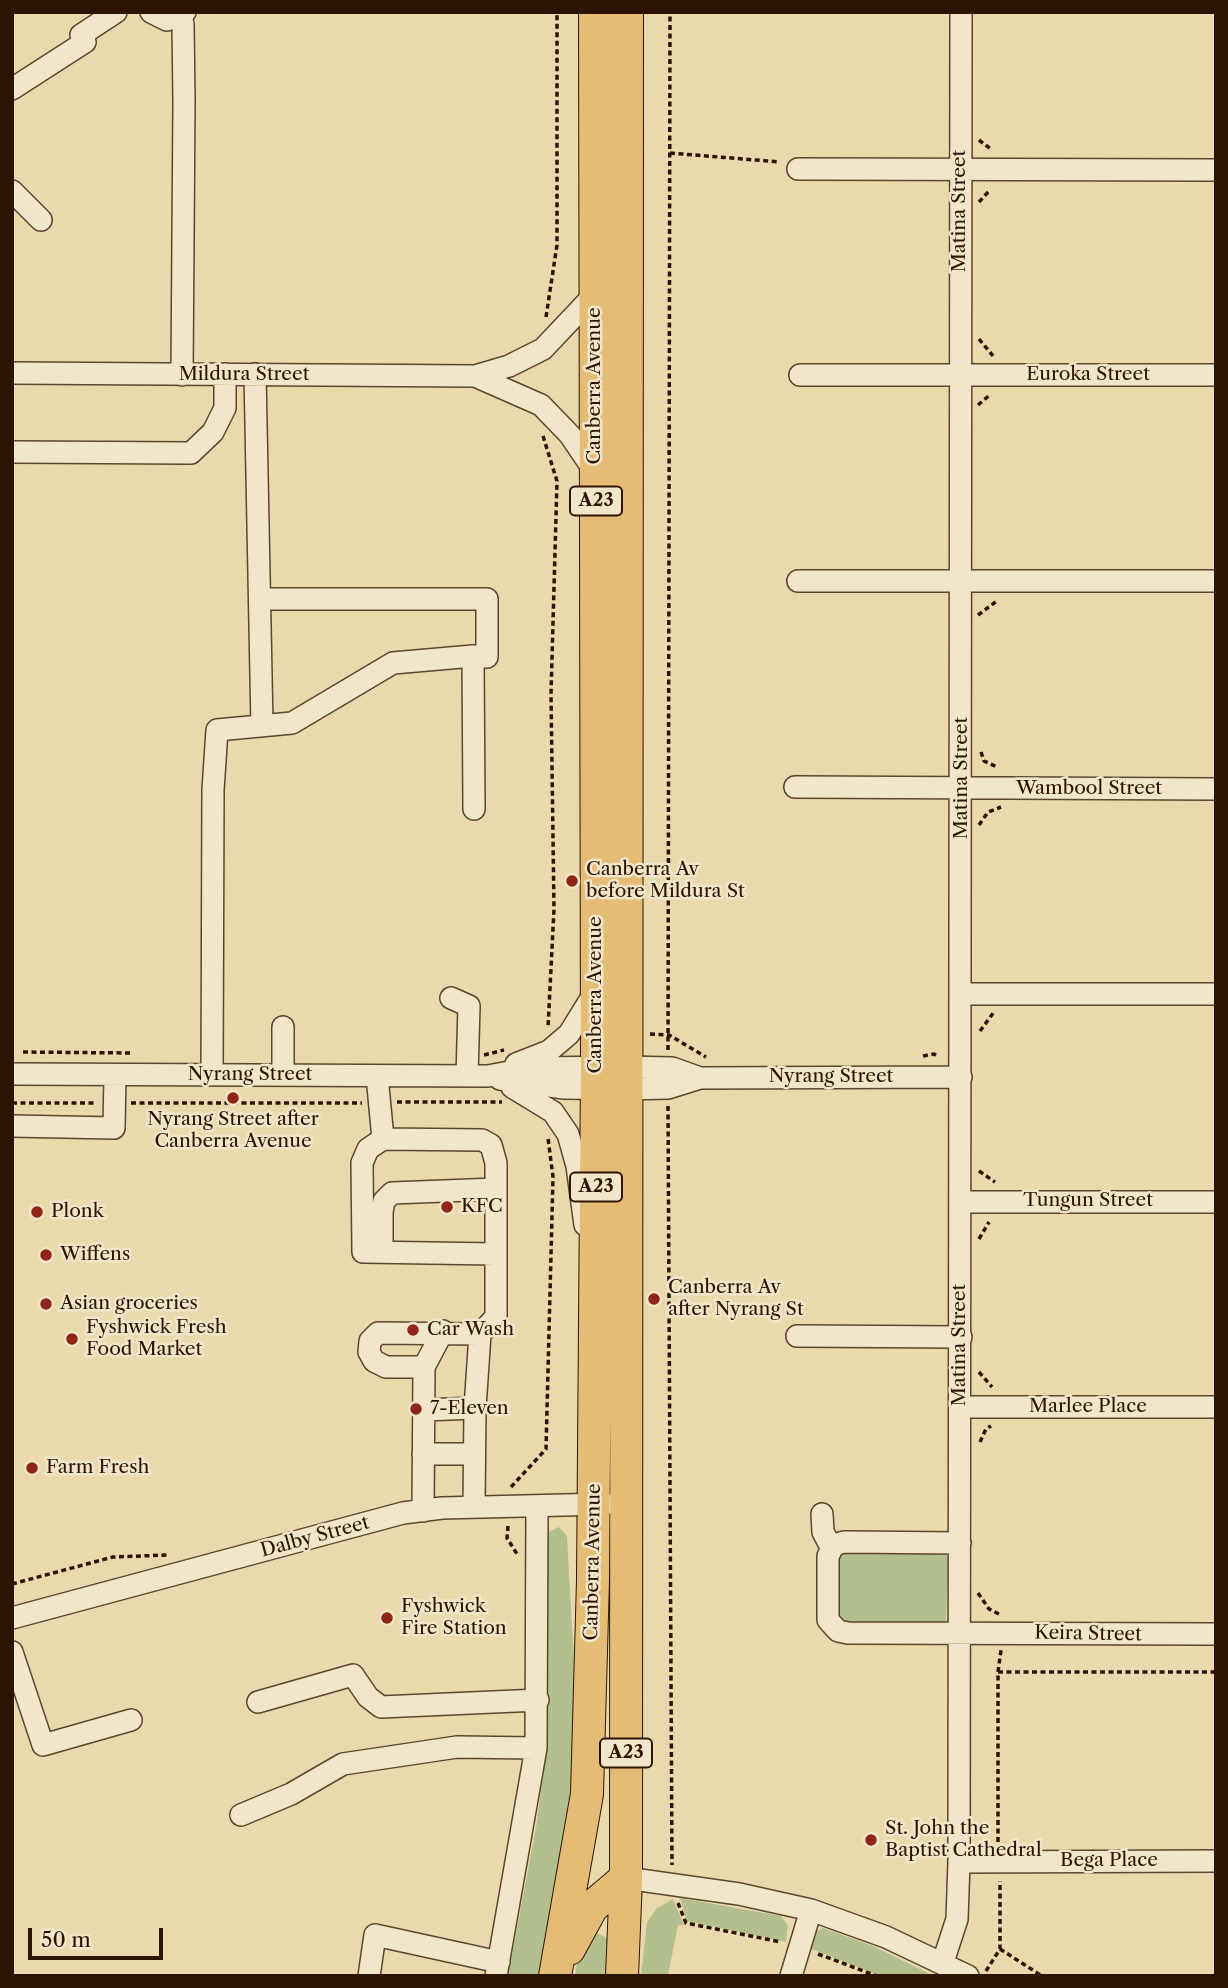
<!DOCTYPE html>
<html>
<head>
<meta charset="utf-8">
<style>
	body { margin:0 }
	#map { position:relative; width:1228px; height:1988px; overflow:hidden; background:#ead9ad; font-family:"Libre Caslon Text",serif }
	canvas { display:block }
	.frame { position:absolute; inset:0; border:14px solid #2d1402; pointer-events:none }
	.scale { position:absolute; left:28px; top:1928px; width:135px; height:32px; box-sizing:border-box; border:4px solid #2d1402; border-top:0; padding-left:9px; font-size:21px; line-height:24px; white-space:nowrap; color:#2d1402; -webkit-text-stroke:5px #f1e6ca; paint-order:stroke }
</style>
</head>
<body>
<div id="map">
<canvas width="1228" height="1988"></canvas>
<div class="frame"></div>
<div class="scale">50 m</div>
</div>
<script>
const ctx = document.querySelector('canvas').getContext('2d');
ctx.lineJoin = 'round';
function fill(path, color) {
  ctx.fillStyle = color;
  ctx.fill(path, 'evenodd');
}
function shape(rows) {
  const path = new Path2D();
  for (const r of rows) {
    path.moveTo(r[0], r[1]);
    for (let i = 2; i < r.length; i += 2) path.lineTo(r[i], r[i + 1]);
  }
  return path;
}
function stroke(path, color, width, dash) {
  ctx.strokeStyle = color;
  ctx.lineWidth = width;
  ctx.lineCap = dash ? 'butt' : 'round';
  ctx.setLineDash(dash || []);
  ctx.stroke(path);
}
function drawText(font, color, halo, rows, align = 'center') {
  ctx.font = font + ' "Libre Caslon Text",serif';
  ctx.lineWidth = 5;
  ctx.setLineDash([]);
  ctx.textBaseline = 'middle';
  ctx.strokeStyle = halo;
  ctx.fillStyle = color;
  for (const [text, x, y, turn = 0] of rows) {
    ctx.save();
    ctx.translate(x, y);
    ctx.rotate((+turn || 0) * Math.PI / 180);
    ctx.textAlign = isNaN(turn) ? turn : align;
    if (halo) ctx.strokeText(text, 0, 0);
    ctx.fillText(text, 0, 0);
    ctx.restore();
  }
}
fill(shape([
	[559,1527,567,1536,576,1698,574,1773,565,1841,539,1976,508,1976,537,1822,543,1773,547,1533],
	[943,1551,948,1558,946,1625,847,1626,834,1612,834,1563,842,1552],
	[680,1898,781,1916,788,1926,786,1942,687,1921],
	[673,1899,684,1925,678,1925,668,1976,641,1976,647,1922,657,1908],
	[823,1928,873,1946,934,1976,881,1976,809,1948,814,1933],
	[597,1933,611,1940,610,1976,575,1976,579,1950,591,1934]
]), '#b3c08d');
const minor = shape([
	[151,12,167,20,185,12],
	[180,16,183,24,184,101,182,375],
	[12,89,85,42,81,35,116,12],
	[798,169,1216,170],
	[12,191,41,220],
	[12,373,475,376,509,366,543,349,595,294],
	[255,374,262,726],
	[800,375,1216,375],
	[475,376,541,405,570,435,595,472],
	[12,452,191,453,213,432,225,408,225,374],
	[798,581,1216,581],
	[260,599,487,599,487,657,473,656],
	[795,787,1216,789],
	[961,994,1216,994],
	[451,998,469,1006,467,1076],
	[516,1064,549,1051,569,1034,595,992],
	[12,1074,488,1076,530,1068,626,1067,672,1068,700,1078],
	[212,1075,213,790,217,730,292,723,393,663,473,656,474,809],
	[283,1075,283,1027],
	[377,1076,383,1139],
	[500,1079,564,1088,625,1089,668,1088,700,1078,961,1077],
	[512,1087,553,1112,568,1134,577,1166,585,1225],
	[12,1126,114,1128,115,1075],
	[960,1202,1216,1202],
	[382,1252,382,1212,384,1201,392,1193,496,1189],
	[797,1336,961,1337],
	[424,1367,386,1367,374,1361,369,1352,370,1341,378,1333,480,1334,496,1317,496,1163,491,1145,482,1140,383,1139,368,1149,362,1163,363,1252,496,1254],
	[960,1407,1216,1407],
	[424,1410,475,1408],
	[423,1454,474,1454],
	[474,1507,475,1408,480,1334],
	[423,1511,424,1367,443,1331],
	[822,1514,823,1532,831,1547],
	[960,1543,844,1542,834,1545,828,1556,828,1620,838,1631,848,1633,1216,1634],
	[12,1618,403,1513,442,1508,605,1504],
	[12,1652,43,1745,131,1720],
	[258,1702,353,1675,368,1697,381,1707,538,1700],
	[241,1815,291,1794,343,1764,457,1747,536,1748],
	[959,1862,1216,1861],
	[626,1878,739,1894,811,1910,886,1937,968,1976],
	[943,1962,957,1919,959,1862,961,12],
	[369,1976,375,1935,499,1962],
	[496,1976,536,1748,537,1506],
	[791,1976,811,1910]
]);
const highway = shape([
	[569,1949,592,1907,626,1878],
	[555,1976,587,1794,593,1580,597,1067,595,12],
	[622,1976,626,1878,627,12]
]);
stroke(minor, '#5c452d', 24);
stroke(highway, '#2d1402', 34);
stroke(shape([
	[979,140,992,150],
	[670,153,780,162],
	[979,202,990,190],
	[546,317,557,245,557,12],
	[979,339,994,357],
	[978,405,991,394],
	[543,436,557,481,551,694,554,909,548,1028],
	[978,615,997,601],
	[981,752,984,761,997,767],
	[979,825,988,812,1001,807],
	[980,1031,994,1012],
	[650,1034,669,1035,706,1057],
	[668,1050,670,12],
	[23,1052,130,1053],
	[484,1055,504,1050],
	[923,1056,934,1054,939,1057],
	[397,1102,502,1102],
	[12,1103,96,1103],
	[131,1103,362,1103],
	[668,1106,672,1865],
	[979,1171,995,1182],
	[979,1239,989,1222],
	[979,1372,992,1387],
	[980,1442,986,1429,991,1426],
	[511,1487,546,1449,553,1177,548,1138],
	[508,1526,507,1538,517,1554],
	[12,1584,113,1557,167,1555],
	[978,1593,989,1609,999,1614],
	[998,1672,1216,1672],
	[998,1842,998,1672,1001,1650],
	[678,1903,686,1923,781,1942],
	[1000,1949,1042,1976],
	[818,1954,877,1976],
	[986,1971,1000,1949,1000,1881]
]), '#2d1402', 3.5, [5, 3.5]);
stroke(minor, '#f1e6ca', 21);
stroke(highway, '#e5bc76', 32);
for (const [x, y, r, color] of [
	[572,881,7,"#8f2418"],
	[233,1098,7,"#8f2418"],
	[447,1207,7,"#8f2418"],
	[37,1212,7,"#8f2418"],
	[46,1255,7,"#8f2418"],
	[654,1299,7,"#8f2418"],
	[46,1304,7,"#8f2418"],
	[413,1330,7,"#8f2418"],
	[72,1339,7,"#8f2418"],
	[416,1409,7,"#8f2418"],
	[32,1468,7,"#8f2418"],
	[387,1618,7,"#8f2418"],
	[871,1840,7,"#8f2418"]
]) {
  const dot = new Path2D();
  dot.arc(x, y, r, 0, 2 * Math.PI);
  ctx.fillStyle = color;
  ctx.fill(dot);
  stroke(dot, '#f1e6ca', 2.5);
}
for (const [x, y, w] of [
	[596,501,52],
	[596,1187,52],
	[626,1753,52]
]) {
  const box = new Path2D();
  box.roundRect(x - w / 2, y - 14.5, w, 29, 5);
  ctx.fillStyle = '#f1e6ca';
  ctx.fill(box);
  stroke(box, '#2d1402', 2);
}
drawText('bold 18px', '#2d1402', null, [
	["A23",596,501],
	["A23",596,1187],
	["A23",626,1753]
]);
drawText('19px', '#2d1402', '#f1e6ca', [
	["Matina Street",960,211,-90],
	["Mildura Street",244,375],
	["Euroka Street",1088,375],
	["Canberra Avenue",595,386,-90],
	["Matina Street",962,778,-90],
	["Wambool Street",1089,789],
	["Canberra Avenue",596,995,-90],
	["Nyrang Street",250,1075],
	["Nyrang Street",831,1077],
	["Tungun Street",1088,1201],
	["Matina Street",960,1345,-90],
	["Marlee Place",1088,1407],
	["Dalby Street",315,1537,-15],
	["Canberra Avenue",593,1562,-89],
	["Keira Street",1088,1634,1],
	["Bega Place",1109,1861]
]);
drawText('19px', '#2d1402', '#f1e6ca', [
	["Canberra Av",586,870],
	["before Mildura St",586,892],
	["Nyrang Street after",233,1120,"center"],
	["Canberra Avenue",233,1142,"center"],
	["KFC",461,1207],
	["Plonk",51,1212],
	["Wiffens",60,1255],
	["Canberra Av",668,1288],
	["after Nyrang St",668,1310],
	["Asian groceries",60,1304],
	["Fyshwick Fresh",86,1328],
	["Food Market",86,1350],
	["Car Wash",427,1330],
	["7-Eleven",430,1409],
	["Farm Fresh",46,1468],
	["Fyshwick",401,1607],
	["Fire Station",401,1629],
	["St. John the",885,1829],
	["Baptist Cathedral",885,1851]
], 'left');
</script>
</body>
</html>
